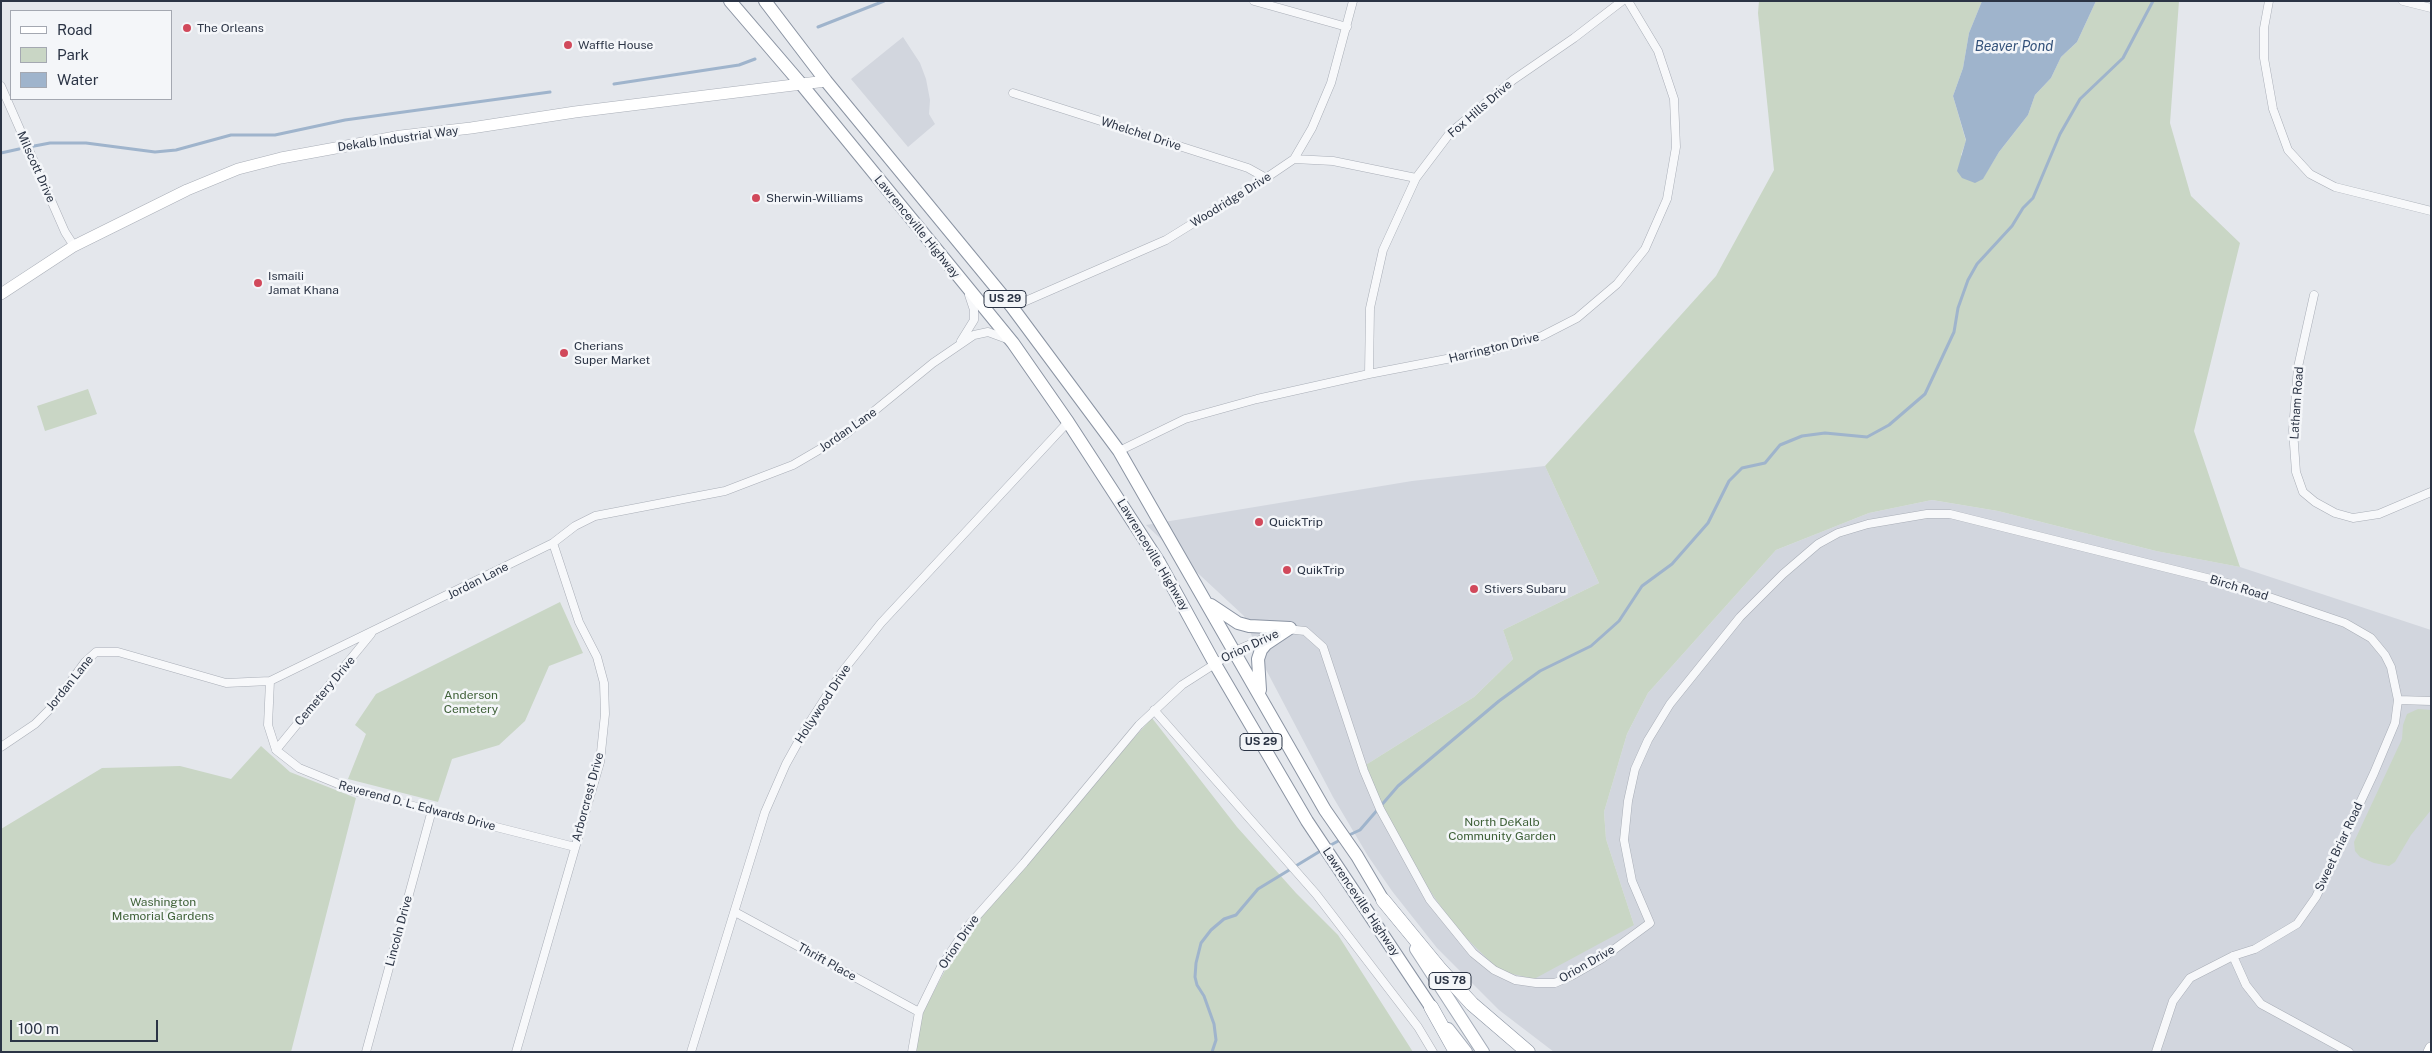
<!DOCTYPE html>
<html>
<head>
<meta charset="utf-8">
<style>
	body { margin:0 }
	#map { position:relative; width:2432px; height:1053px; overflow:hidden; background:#e4e7ec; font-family:"Public Sans",sans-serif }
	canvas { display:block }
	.frame { position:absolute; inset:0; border:2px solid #2b3445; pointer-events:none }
	.legend { position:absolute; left:10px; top:10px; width:162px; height:90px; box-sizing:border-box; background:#f4f6f9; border:1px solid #a4a8b1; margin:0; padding:6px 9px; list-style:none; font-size:15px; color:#2b3445 }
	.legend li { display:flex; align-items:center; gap:10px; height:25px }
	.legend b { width:25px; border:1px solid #a4a8b1 }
	.scale { position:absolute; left:10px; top:1020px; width:148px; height:22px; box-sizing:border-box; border:2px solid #2b3445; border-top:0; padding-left:6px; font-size:15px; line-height:18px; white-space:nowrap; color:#2b3445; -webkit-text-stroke:4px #f4f6f9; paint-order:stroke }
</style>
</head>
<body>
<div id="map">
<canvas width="2432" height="1053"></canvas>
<div class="frame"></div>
<ul class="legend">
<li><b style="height:6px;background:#fff"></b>Road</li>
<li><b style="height:14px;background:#c9d6c5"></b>Park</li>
<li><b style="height:14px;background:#9fb4cc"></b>Water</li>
</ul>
<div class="scale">100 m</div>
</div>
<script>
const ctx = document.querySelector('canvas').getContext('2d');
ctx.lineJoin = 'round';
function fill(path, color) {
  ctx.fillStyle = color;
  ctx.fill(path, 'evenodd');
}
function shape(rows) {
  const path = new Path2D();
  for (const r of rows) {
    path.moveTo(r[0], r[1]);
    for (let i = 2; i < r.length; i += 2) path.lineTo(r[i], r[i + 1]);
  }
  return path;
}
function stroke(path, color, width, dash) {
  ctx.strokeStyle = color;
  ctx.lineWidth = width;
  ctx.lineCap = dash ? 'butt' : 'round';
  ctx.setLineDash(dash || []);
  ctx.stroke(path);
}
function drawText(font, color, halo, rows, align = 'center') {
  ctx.font = font + ' "Public Sans",sans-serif';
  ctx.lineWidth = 5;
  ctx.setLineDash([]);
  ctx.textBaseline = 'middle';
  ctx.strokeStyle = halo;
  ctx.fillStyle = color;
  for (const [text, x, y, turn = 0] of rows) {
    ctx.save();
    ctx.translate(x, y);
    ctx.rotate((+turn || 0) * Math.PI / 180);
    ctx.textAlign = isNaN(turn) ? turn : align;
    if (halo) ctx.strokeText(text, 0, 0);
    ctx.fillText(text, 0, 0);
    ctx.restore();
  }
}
fill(shape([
	[903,37,920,63,926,79,930,100,929,114,935,124,908,147,851,79],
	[1545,466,1599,583,1503,630,1513,659,1474,697,1364,766,1634,925,1606,839,1604,812,1627,734,1648,693,1776,550,1869,513,1932,500,1998,511,2156,551,2240,567,2431,630,2431,1052,1554,1052,1499,1010,1437,948,1392,891,1368,856,1333,797,1262,662,1244,616,1146,525,1412,481]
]), '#d2d6de');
fill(shape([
	[1759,1,1982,1,1969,33,1963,68,1953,96,1966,141,1961,155,1983,178,1999,152,2028,115,2035,95,2051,78,2061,57,2077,42,2096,1,2179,1,2170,123,2191,196,2240,243,2194,431,2240,567,2156,551,1998,511,1932,500,1869,513,1776,550,1648,693,1627,734,1604,812,1606,839,1634,925,1534,979,1500,971,1455,927,1422,879,1384,812,1364,766,1474,697,1513,659,1503,630,1599,583,1545,466,1716,276,1774,170,1758,13],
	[88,389,97,414,45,431,37,406],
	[560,602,583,653,549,666,525,721,499,745,452,759,438,802,348,779,366,734,355,725,376,694],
	[2418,709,2431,710,2431,810,2411,835,2395,862,2389,866,2374,863,2360,857,2355,851,2354,842,2402,739,2403,725,2407,714],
	[1152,718,1237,827,1296,893,1338,935,1413,1052,913,1052,924,1010,977,910],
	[261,746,290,772,356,798,291,1052,1,1052,1,829,102,768,180,766,231,779]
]), '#c9d6c5');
fill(shape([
	[1982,1,2096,1,2077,42,2061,57,2051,78,2035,95,2028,115,1999,152,1983,179,1975,183,1962,178,1957,171,1966,140,1953,96,1963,68,1969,33]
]), '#9fb4cc');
stroke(shape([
	[818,27,884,1],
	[614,84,739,65,755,59],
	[29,147,50,143,86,143,155,152,176,150,231,135,275,135,345,120,550,92],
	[1,153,19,149],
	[1347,836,1360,830,1398,786,1499,701,1540,671,1591,646,1619,621,1642,586,1672,564,1708,523,1729,481,1742,468,1765,463,1780,445,1802,436,1825,433,1867,437,1889,425,1925,394,1954,332,1958,308,1968,280,1977,264,2012,226,2023,208,2033,198,2060,134,2080,99,2123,58,2153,1],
	[1327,847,1342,839],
	[1212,1052,1216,1040,1214,1024,1204,996,1197,985,1195,977,1196,963,1201,943,1211,930,1224,919,1236,915,1258,889,1322,850]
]), '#9fb4cc', 3);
const minor = shape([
	[1254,1,1347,27],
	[2269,1,2264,28,2264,58,2273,109,2288,150,2310,174,2335,187,2431,211],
	[2403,1,2431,8],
	[1,86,65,232,74,246],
	[1013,93,1248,168,1266,178],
	[1294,159,1333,161,1416,178],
	[2314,295,2298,367,2293,430,2296,472,2303,492,2315,502,2335,513,2353,518,2379,514,2431,492],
	[1012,307,1166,240,1266,178,1294,159,1312,128,1331,83,1353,1],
	[961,341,974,320,974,310,969,295],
	[1369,374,1370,308,1383,250,1416,178,1450,133,1513,80,1574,38,1622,1],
	[1119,451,1185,419,1257,399,1369,374,1493,350,1542,336,1577,318,1617,284,1645,249,1667,199,1676,147,1674,99,1658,51,1628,1],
	[1287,629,1305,631,1323,647,1364,771,1380,809,1430,900,1473,953,1494,970,1515,980,1536,983,1555,983,1571,976,1601,959,1650,923,1632,881,1624,840,1628,801,1635,769,1648,740,1670,704,1740,617,1783,574,1818,544,1838,533,1868,524,1927,514,1950,514,2231,584,2345,623,2371,638,2385,655,2391,667,2398,700,2395,723,2374,773,2316,897,2297,924,2255,949,2233,956,2190,978,2173,1001,2156,1052],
	[270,681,268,725,276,750,299,768,358,792,575,847],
	[2398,700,2431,701],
	[1154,710,1316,894,1418,1027,1433,1052],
	[1,747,35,724,52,707,85,662,96,652,118,652,226,683,270,681,553,543,575,526,595,516,725,491,793,465,846,434,933,363,974,335,988,332,1007,339],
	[276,750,371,634],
	[735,912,919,1012],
	[2233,956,2246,985,2261,1004,2349,1052],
	[366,1052,432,810],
	[516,1052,600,762,605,714,604,683,597,657,579,622,553,543],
	[691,1052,765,812,786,764,806,728,842,672,881,623,1068,422],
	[912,1052,919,1012,941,967,968,926,1024,863,1139,725,1182,685,1235,651,1274,634]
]);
const secondary = shape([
	[1,294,74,246,187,190,238,169,281,158,401,136,471,128,575,112,826,81],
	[2429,1052,2431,1048]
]);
const primary = shape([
	[1416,949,1483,1052],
	[1448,1029,1466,1052]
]);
const trunk = shape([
	[730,1,802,85,1013,343,1068,422,1159,562,1215,664,1307,821,1431,1007],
	[765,1,826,81,1012,307,1119,451,1325,810,1357,856,1383,900],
	[1211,605,1238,623,1249,626,1290,628],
	[1260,690,1258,659,1261,650,1266,644,1290,628]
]);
const motorway = shape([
	[1383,900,1439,968,1472,1004,1528,1052],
	[1431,1007,1456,1052]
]);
stroke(minor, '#a9aeb7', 9);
stroke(secondary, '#a9aeb7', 12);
stroke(primary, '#a3abb8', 14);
stroke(trunk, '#8b94a3', 14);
stroke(motorway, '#8b94a3', 15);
stroke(minor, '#f7f8fa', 8);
stroke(secondary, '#fff', 11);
stroke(primary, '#fff', 12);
stroke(trunk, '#fff', 12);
stroke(motorway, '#fff', 14);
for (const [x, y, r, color] of [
	[187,28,5,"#d1495b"],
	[568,45,5,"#d1495b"],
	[756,198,5,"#d1495b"],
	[258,283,5,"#d1495b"],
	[564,353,5,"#d1495b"],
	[1259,522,5,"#d1495b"],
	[1287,570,5,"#d1495b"],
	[1474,589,5,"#d1495b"]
]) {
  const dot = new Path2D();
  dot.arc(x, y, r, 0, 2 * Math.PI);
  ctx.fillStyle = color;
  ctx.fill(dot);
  stroke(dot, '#f4f6f9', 2);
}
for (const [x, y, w] of [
	[1005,299,42],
	[1261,742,42],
	[1450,981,42]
]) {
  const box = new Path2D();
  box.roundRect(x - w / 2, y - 8.5, w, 17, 4);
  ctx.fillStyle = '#f4f6f9';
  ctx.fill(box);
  stroke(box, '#2b3445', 1);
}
drawText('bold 11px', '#2b3445', null, [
	["US 29",1005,299],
	["US 29",1261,742],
	["US 78",1450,981]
]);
drawText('12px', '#2b3445', '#f4f6f9', [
	["The Orleans",197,28],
	["Waffle House",578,45],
	["Sherwin-Williams",766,198],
	["Ismaili",268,276],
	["Jamat Khana",268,290],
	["Cherians",574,346],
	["Super Market",574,360],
	["QuickTrip",1269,522],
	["QuikTrip",1297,570],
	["Stivers Subaru",1484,589]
], 'left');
drawText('12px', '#2b3445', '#f4f6f9', [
	["Fox Hills Drive",1480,109,-41],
	["Whelchel Drive",1141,134,18],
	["Dekalb Industrial Way",398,139,-8],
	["Milscott Drive",36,167,66],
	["Woodridge Drive",1231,200,-32],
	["Lawrenceville Highway",917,227,51],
	["Harrington Drive",1494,348,-14],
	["Latham Road",2297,403,-86],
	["Jordan Lane",848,430,-35],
	["Lawrenceville Highway",1153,555,59],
	["Jordan Lane",478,581,-27],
	["Birch Road",2239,588,17],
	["Orion Drive",1250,646,-25],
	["Jordan Lane",70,683,-51],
	["Cemetery Drive",325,691,-50],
	["Hollywood Drive",823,704,-57],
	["Arborcrest Drive",588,797,-75],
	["Reverend D. L. Edwards Drive",417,806,15],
	["Sweet Briar Road",2339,847,-65],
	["Lawrenceville Highway",1361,902,56],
	["Lincoln Drive",399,931,-75],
	["Orion Drive",959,942,-56],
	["Thrift Place",827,962,29],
	["Orion Drive",1587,964,-30]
]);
drawText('12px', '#3f6138', '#f4f6f9', [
	["Anderson",471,695],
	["Cemetery",471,709],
	["North DeKalb",1502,822],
	["Community Garden",1502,836],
	["Washington",163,902],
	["Memorial Gardens",163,916]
]);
drawText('italic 14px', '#34527a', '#f4f6f9', [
	["Beaver Pond",2014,47]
]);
</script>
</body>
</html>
